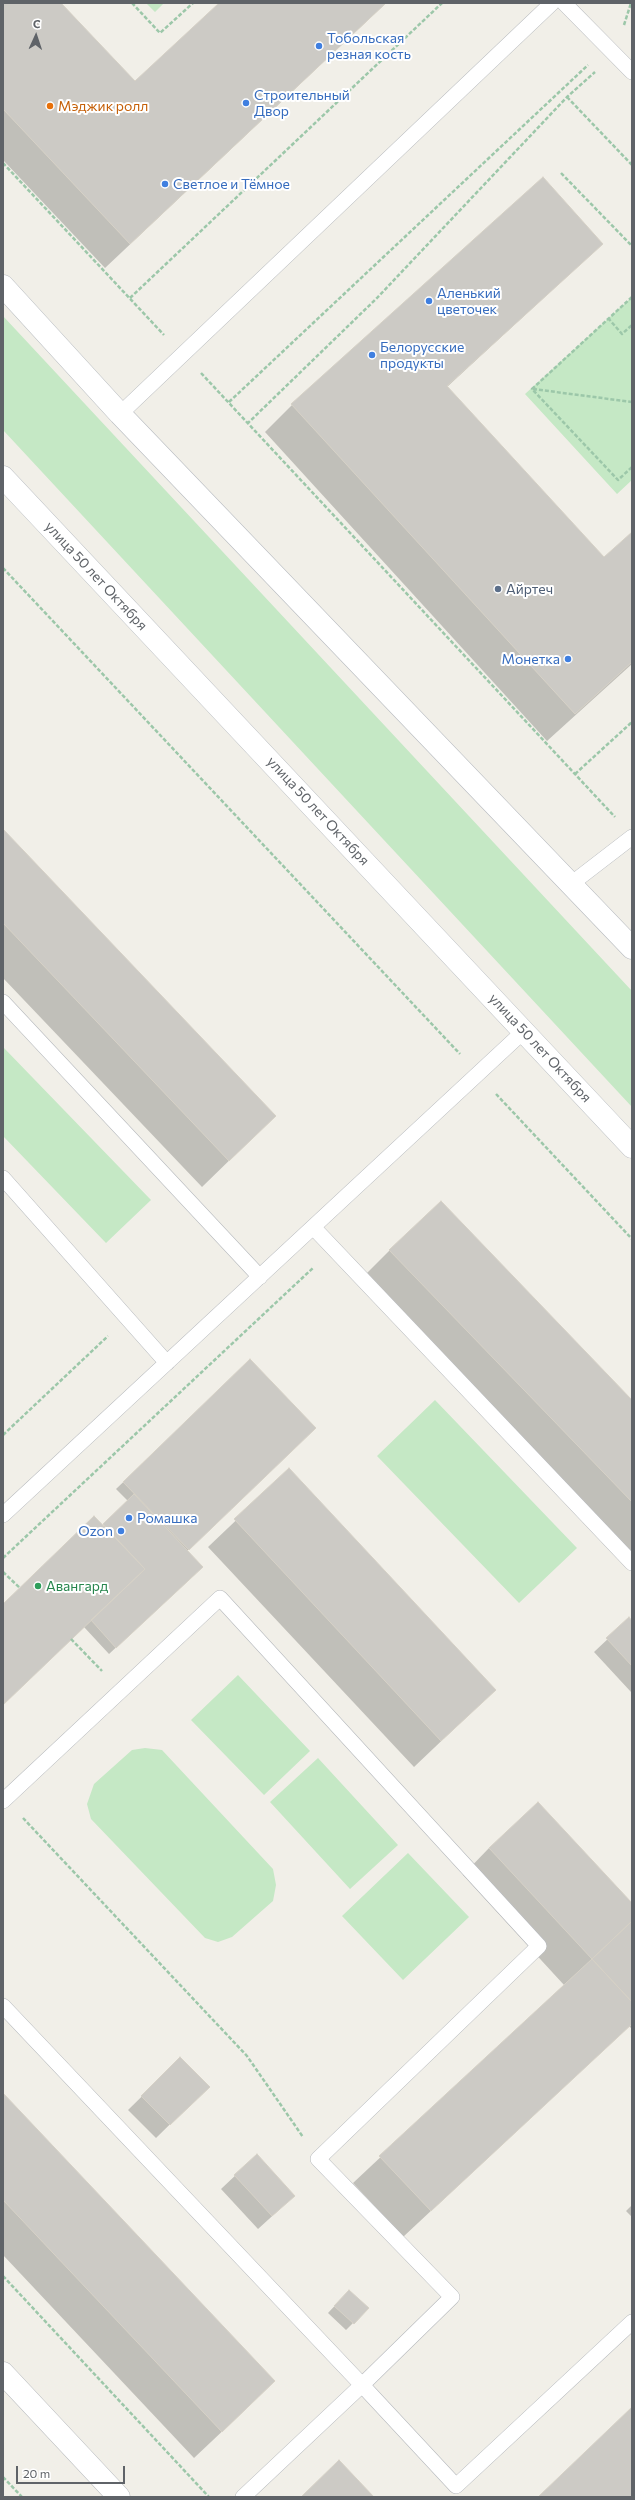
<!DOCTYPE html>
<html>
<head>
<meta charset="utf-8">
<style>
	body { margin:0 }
	#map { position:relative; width:635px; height:2500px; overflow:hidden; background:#f1efe8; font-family:Commissioner,sans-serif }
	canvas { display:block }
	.frame { position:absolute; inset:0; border:4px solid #5f6368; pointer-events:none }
	.north { position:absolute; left:16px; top:16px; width:40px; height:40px; -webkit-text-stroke:3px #fff; paint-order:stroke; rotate:3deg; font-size:11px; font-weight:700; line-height:16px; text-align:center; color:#5f6368 }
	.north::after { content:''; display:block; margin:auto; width:14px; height:18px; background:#5f6368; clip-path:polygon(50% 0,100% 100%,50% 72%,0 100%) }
	.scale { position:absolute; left:16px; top:2466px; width:109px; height:18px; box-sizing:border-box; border:2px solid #5f6368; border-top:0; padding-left:5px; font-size:12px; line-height:14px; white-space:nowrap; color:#5f6368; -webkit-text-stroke:3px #fff; paint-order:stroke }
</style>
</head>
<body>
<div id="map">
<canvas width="635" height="2500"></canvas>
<div class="frame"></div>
<div class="north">С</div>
<div class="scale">20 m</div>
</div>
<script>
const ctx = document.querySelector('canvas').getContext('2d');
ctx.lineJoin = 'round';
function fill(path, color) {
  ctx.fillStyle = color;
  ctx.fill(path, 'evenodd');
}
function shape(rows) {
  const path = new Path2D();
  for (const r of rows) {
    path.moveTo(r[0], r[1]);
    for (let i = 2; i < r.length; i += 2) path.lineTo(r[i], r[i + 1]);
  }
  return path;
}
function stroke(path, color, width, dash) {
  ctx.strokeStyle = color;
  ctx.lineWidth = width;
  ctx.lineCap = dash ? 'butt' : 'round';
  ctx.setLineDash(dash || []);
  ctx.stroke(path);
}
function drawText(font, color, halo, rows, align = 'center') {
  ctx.font = font + ' Commissioner,sans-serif';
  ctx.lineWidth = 4;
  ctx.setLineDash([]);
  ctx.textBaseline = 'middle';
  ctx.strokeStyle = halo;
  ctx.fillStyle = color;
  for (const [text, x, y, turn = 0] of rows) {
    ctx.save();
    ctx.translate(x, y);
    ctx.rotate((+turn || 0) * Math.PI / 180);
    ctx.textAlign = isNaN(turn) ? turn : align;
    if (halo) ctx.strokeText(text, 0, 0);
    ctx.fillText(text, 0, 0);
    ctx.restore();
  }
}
fill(shape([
	[146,3,164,3,155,12],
	[632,297,632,480,617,494,525,394],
	[3,316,632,991,632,1107,3,430],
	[4,1048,151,1200,106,1243,3,1136],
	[435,1400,577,1548,519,1603,377,1456],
	[238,1675,310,1751,264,1795,191,1720],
	[145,1748,162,1750,273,1869,276,1885,273,1901,232,1937,218,1942,205,1938,91,1819,87,1804,94,1784,132,1750],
	[318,1758,398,1845,350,1889,270,1802],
	[408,1853,469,1917,403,1980,342,1916]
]), '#c5e8c5');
fill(shape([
	[3,3,61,3,135,83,220,3,386,3,105,268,3,160],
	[602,244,447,387,603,559,632,534,632,664,547,741,265,432,292,405],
	[3,831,275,1116,202,1187,3,978],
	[390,1250,632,1402,632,1554,365,1275],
	[250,1361,315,1428,187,1551,195,1574,109,1654,84,1627,3,1704,3,1605,103,1526,128,1501,116,1489],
	[289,1470,495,1690,414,1767,208,1547],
	[629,1619,632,1622,631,1692,594,1652],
	[489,1848,632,1905,632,2029,629,2026,403,2237,353,2183,564,1985,463,1875],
	[180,2059,208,2087,156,2138,128,2110],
	[3,2095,247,2408,194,2458,3,2255],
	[257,2155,280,2209,258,2229,221,2189],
	[632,2205,632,2217,626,2211],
	[342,2298,353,2323,346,2330,328,2313]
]), '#0003');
const building = shape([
	[3,3,61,3,135,81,219,3,386,3,130,244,3,109,3,3],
	[543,177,603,244,447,386,604,557,632,532,632,662,575,714,291,404,543,177],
	[3,829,276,1116,229,1161,3,923,3,829],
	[441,1201,632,1400,632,1502,389,1250,441,1201],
	[250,1359,316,1428,189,1550,123,1482,250,1359],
	[289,1468,496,1690,441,1741,234,1519,289,1468],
	[134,1494,203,1567,116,1648,91,1620,145,1569,103,1524,134,1494],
	[94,1516,145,1569,3,1705,3,1604,94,1516],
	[629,1617,632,1621,632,1666,606,1638,629,1617],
	[538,1802,632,1903,632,1921,592,1959,489,1848,538,1802],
	[632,1921,632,2002,592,1959,632,1921],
	[592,1959,632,2002,632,2024,431,2211,379,2156,592,1959],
	[180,2057,210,2087,170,2125,141,2096,180,2057],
	[3,2093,275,2381,222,2432,3,2200,3,2093],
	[257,2154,295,2196,272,2216,234,2175,257,2154],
	[349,2290,369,2308,354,2324,334,2306,349,2290],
	[632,2407,632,2497,538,2497,632,2407],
	[339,2460,374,2497,301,2497,339,2460]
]);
fill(building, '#cccac5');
stroke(building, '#d6d1c6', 1);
const service = shape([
	[564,3,632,72],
	[120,414,552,3],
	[571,884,632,837],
	[3,1002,260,1277],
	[3,1178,167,1363],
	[313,1227,632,1563],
	[3,1515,524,1031],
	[3,1801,220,1598,539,1946,318,2159,452,2297,362,2385,3,2006],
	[243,2497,362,2385,456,2486,632,2322]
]);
const tertiary = shape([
	[3,2373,119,2497]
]);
const secondary = shape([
	[3,286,120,414,632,948],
	[3,477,632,1147]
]);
stroke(service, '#b5b8bc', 16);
stroke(tertiary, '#b5b8bc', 23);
stroke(secondary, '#b6babf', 23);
stroke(shape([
	[132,3,160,33,193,3],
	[624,25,631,3],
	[567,97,632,165],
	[3,163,164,335],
	[561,173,632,246],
	[632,297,532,389,618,480,632,467],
	[130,298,442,3],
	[608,318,622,334,632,325],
	[201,373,615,817],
	[533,389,632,402],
	[229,402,588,65],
	[247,424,377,298,567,97,595,72],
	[3,568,460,1054],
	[575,774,632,722],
	[496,1094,632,1239],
	[3,1435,108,1336],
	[3,1558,314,1267],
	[3,1572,20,1588],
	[71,1639,102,1671],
	[23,1818,247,2056,303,2137],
	[3,2276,209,2497],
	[3,2477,22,2497]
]), '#9cc7a9', 2.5, [4, 2]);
stroke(service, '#fff', 15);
stroke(tertiary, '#fff', 22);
stroke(secondary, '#fff', 22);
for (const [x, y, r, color] of [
	[319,46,4,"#3f7fe0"],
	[246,103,4,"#3f7fe0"],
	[50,106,4,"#e8710a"],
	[165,184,4,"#3f7fe0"],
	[429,301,4,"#3f7fe0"],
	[372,355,4,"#3f7fe0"],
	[498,589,4,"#5c6f8a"],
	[568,659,4,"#3f7fe0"],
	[129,1518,4,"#3f7fe0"],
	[121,1531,4,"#3f7fe0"],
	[38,1586,4,"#2e9e5b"]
]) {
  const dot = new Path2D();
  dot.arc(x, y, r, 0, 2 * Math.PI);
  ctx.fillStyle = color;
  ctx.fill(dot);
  stroke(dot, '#fff', 1.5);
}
drawText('14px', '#366cbe', '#fff', [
	["Тобольская",327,38],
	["резная кость",327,54],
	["Строительный",254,95],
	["Двор",254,111],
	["Светлое и Тёмное",173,184],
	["Аленький",437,293],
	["цветочек",437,309],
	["Белорусские",380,347],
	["продукты",380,363],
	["Монетка",560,659,"right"],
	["Ромашка",137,1518],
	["Ozon",113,1531,"right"]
], 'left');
drawText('14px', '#c56008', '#fff', [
	["Мэджик ролл",58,106]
], 'left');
drawText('14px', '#5f6368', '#fff', [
	["улица 50 лет Октября",96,576,47],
	["улица 50 лет Октября",318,811,47],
	["улица 50 лет Октября",540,1048,47]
]);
drawText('14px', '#4e5e75', '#fff', [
	["Айртеч",506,589]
], 'left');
drawText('14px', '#27864d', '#fff', [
	["Авангард",46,1586]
], 'left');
</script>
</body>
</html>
